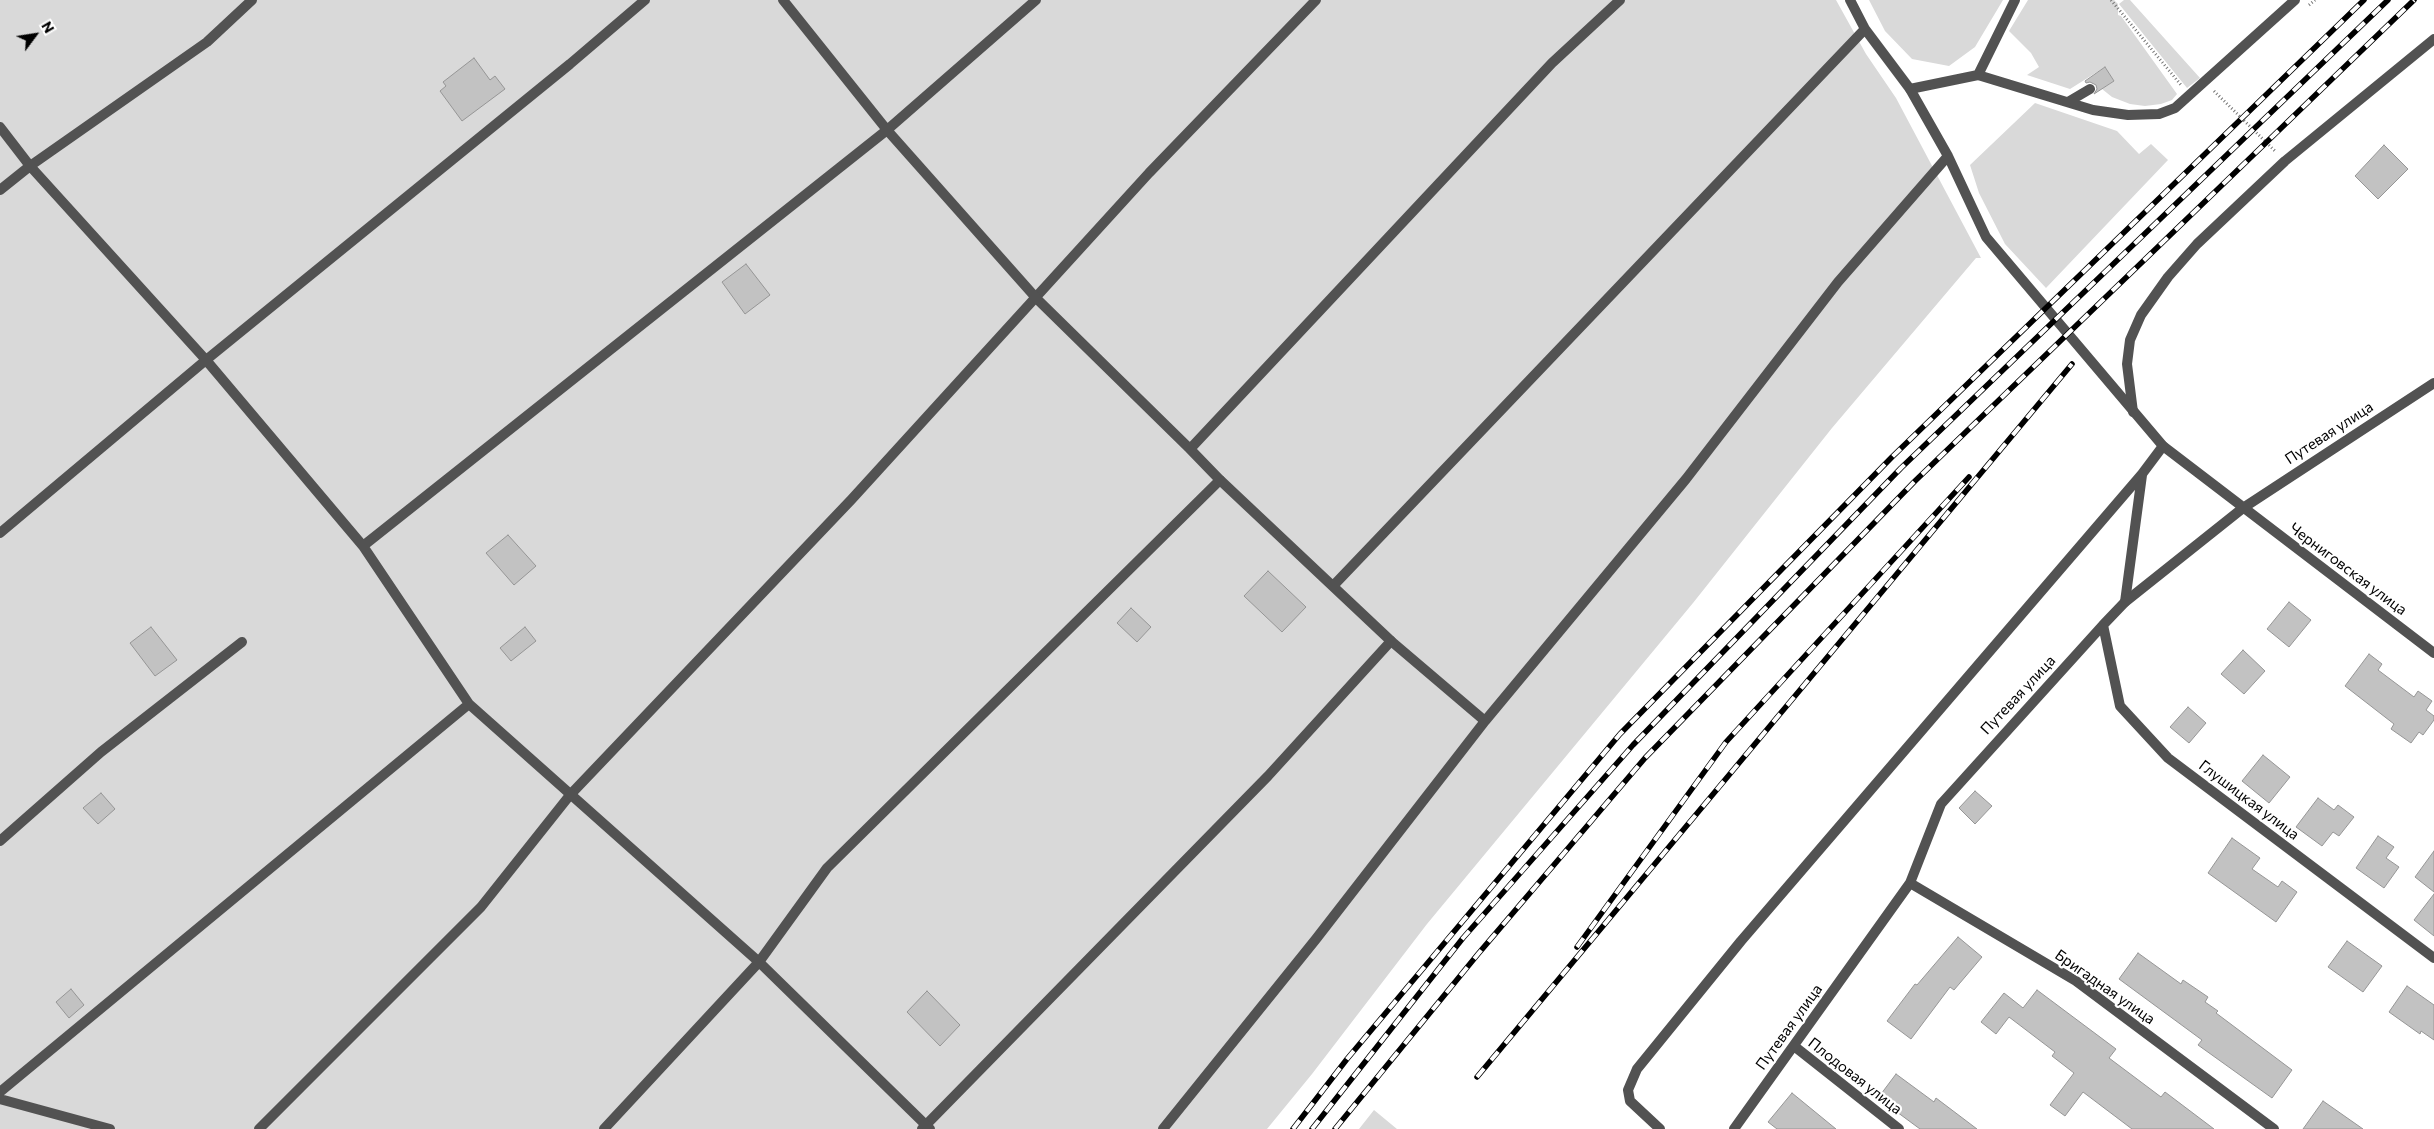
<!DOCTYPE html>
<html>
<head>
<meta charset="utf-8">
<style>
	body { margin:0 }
	#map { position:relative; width:2434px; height:1129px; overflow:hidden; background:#fff; font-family:Commissioner,sans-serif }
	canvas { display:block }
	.north { position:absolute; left:10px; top:10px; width:50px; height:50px; -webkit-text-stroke:4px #fff; paint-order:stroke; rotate:59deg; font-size:14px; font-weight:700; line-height:20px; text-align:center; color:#000 }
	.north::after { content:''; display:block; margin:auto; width:18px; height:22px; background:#000; clip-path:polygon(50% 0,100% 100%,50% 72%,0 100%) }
</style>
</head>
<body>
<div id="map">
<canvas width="2434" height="1129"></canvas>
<div class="north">N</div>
</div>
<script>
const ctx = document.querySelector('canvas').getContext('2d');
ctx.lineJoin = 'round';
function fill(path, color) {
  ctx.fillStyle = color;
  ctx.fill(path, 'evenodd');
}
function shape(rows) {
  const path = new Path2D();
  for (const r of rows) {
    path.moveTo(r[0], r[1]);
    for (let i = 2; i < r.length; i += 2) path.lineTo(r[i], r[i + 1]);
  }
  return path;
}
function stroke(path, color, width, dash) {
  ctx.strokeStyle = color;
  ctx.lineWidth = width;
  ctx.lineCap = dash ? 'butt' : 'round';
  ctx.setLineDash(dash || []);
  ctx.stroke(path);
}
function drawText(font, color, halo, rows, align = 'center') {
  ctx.font = font + ' Commissioner,sans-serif';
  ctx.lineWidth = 4.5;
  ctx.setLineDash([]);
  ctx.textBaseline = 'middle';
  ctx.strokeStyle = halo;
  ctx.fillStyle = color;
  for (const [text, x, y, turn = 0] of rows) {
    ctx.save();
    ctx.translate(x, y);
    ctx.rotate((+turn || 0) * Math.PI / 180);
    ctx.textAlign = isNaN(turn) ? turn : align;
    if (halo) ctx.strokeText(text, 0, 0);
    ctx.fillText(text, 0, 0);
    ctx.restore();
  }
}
fill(shape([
	[0,0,1836,0,1866,54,1896,98,1981,258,1976,258,1832,428,1693,603,1427,924,1312,1074,1267,1129,0,1129],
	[1869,0,2003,0,1975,47,1949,66,1912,59,1885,31],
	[2028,0,2114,0,2118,4,2118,15,2121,16,2177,94,2172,100,2161,104,2145,106,2130,104,2112,97,2102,89,2114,81,2105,67,2070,89,2027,75,2039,67,2031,53,2009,31],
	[2124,0,2130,0,2200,78,2187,88,2119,4],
	[2035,103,2117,131,2139,154,2151,144,2168,160,2046,288,2005,244,1979,193,1970,165],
	[1374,1110,1397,1129,1359,1129]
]), '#d9d9d9');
const building = shape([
	[474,58,490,80,495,76,505,89,462,121,440,91,446,86,443,82,474,58],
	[2105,67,2114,81,2094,94,2097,89,2096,85,2090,82,2086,83,2085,81,2105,67],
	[2384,145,2408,169,2378,199,2355,176,2384,145],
	[746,264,770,295,745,314,722,282,746,264],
	[508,535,536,566,514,585,486,553,508,535],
	[1268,571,1306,607,1282,632,1244,596,1268,571],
	[2289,602,2311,620,2289,647,2267,629,2289,602],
	[1131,608,1151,627,1137,642,1117,623,1131,608],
	[151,627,177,660,155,676,130,643,151,627],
	[525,627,536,641,511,661,500,648,525,627],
	[2243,650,2265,671,2244,694,2221,674,2243,650],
	[2369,654,2382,664,2378,670,2414,697,2418,691,2432,701,2426,710,2434,716,2434,720,2423,735,2419,732,2411,743,2391,729,2394,724,2345,686,2369,654],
	[2188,707,2206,723,2189,743,2170,727,2188,707],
	[2263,755,2290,777,2269,803,2242,781,2263,755],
	[1975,791,1992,806,1975,824,1959,808,1975,791],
	[101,793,115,809,98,824,83,808,101,793],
	[2318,798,2334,810,2338,805,2354,817,2339,836,2333,832,2322,846,2296,827,2318,798],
	[2378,836,2394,847,2386,858,2399,867,2384,888,2356,868,2378,836],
	[2232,838,2260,858,2252,869,2278,887,2282,881,2297,892,2276,922,2208,873,2232,838],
	[2434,851,2434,892,2415,877,2434,851],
	[2434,894,2434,936,2414,920,2434,894],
	[1958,937,1982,957,1954,990,1950,987,1911,1039,1887,1021,1915,984,1917,985,1958,937],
	[2347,941,2382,966,2363,992,2328,967,2347,941],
	[2138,953,2181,984,2183,980,2208,997,2205,1002,2218,1011,2216,1013,2292,1070,2272,1098,2198,1045,2202,1040,2119,979,2138,953],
	[2407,986,2434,1005,2434,1040,2421,1031,2420,1034,2389,1012,2407,986],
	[71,989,84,1005,69,1018,56,1002,71,989],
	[2037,990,2116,1049,2109,1058,2161,1097,2165,1092,2214,1129,2132,1129,2083,1092,2065,1116,2050,1105,2074,1073,2052,1056,2055,1052,2009,1017,1996,1034,1981,1022,2004,993,2023,1008,2037,990],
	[927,991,960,1025,940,1046,907,1012,927,991],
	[1896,1074,1934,1102,1936,1098,1977,1129,1920,1129,1878,1098,1896,1074],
	[1792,1093,1836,1129,1777,1129,1768,1122,1792,1093],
	[2323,1101,2363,1129,2303,1129,2323,1101]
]);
fill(building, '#c2c2c2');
stroke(building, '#969696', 1);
stroke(shape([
	[2111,0,2181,85],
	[2309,5,2315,0],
	[2214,91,2275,151]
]), '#747474', 3, [1, 2.5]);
stroke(shape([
	[1978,75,2093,110,2128,115,2159,114,2175,108,2295,0],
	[2068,102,2090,89],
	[2133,412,2127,364,2130,340,2141,315,2168,277,2197,244,2285,161,2434,39],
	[2125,602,2142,475],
	[259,1129,481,907,570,795,851,500,1149,173,1316,0],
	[604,1129,759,962,827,868,1220,480],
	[922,1129,1268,776,1391,641],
	[1660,1129,1630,1101,1628,1090,1637,1069,1741,941,2142,474,2163,446]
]), '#525252', 10);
stroke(shape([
	[1910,89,1978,75,2015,0]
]), '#525252', 10);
stroke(shape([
	[783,0,887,130,1037,299,1190,449,1220,480,1391,641,1485,721],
	[1850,0,1865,29,1910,89,1948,156,1986,237,2163,446,2434,653],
	[0,127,30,166,206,360,363,546,469,704,759,962,930,1129],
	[0,190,30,166,207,42,252,0],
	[1190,449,1552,63,1620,0],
	[0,533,206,360,570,64,645,0],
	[363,546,887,130,1036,0],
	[1333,586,1865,29],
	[2103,625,2120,706,2168,758,2434,958],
	[0,841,101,752,242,642],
	[1910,883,2076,981,2274,1129],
	[1794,1046,1899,1129],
	[0,1092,469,704],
	[0,1099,110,1129],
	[1163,1129,1316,939,1485,721,1686,479,1838,282,1948,156],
	[1734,1129,1910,883,1941,804,2103,625,2125,602,2243,508,2434,383]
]), '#525252', 10);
const rail = shape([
	[1577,947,1726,742,1969,477],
	[1477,1077,2072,364],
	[1293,1129,1347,1059,1620,734,1892,457,2364,0],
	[1312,1129,1463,938,1633,745,1901,468,2388,0],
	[1335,1129,1478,954,1645,758,1915,481,2414,0]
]);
stroke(rail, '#000', 5.5);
stroke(rail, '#fff', 4, [11]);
drawText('15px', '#000', '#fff', [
	["Путевая улица",2329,433,-33],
	["Черниговская улица",2348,569,37],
	["Путевая улица",2018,695,-47],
	["Глушицкая улица",2249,800,37],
	["Бригадная улица",2105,987,35],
	["Путевая улица",1789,1027,-54],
	["Плодовая улица",1855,1076,38]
]);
</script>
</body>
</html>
